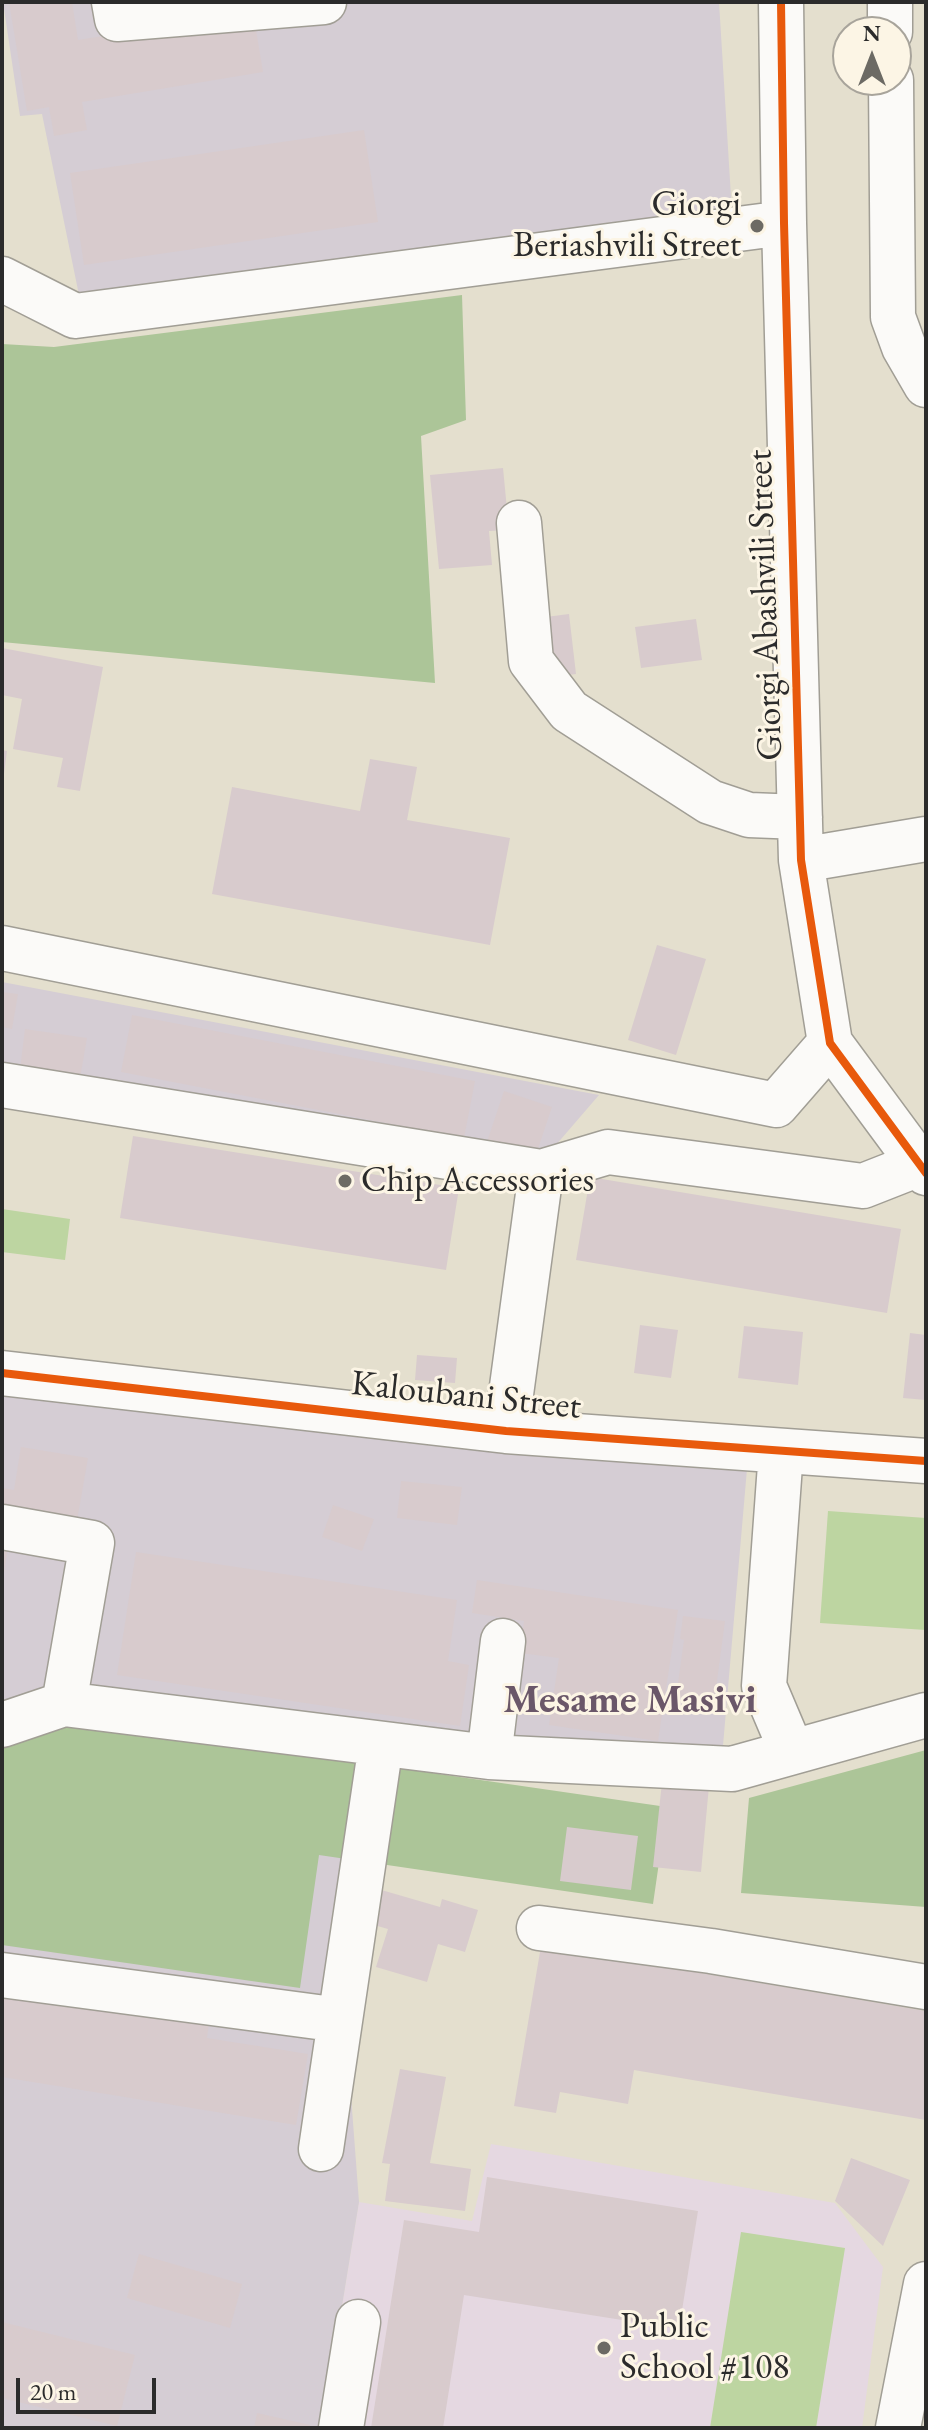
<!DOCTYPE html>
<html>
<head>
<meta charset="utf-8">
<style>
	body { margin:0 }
	#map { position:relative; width:928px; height:2430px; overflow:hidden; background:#e4dfce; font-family:"EB Garamond",serif }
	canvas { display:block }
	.frame { position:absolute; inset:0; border:4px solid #2b2b2b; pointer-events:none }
	.north { position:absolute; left:832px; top:16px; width:80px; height:80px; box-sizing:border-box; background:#fcf5e5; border:2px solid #a8a49b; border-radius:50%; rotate:0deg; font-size:22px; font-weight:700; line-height:32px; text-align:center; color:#2b2b2b }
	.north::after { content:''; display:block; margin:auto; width:28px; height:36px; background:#6c6a64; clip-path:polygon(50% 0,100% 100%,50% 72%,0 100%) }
	.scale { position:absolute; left:16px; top:2378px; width:140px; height:36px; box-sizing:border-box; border:4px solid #2b2b2b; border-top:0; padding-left:10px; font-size:24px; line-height:28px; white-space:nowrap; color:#2b2b2b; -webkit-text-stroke:6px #fcf5e5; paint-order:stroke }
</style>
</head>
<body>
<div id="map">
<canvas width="928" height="2430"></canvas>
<div class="frame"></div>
<div class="north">N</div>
<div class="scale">20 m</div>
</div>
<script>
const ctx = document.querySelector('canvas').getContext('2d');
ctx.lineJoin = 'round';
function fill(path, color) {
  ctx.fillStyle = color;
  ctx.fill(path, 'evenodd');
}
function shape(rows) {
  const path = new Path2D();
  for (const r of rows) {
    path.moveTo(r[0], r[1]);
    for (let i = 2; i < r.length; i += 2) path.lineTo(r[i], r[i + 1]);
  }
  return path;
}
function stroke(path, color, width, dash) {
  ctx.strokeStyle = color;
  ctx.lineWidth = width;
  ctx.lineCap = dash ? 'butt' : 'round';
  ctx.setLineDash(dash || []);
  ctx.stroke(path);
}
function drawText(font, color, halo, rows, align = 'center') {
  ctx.font = font + ' "EB Garamond",serif';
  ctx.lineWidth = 6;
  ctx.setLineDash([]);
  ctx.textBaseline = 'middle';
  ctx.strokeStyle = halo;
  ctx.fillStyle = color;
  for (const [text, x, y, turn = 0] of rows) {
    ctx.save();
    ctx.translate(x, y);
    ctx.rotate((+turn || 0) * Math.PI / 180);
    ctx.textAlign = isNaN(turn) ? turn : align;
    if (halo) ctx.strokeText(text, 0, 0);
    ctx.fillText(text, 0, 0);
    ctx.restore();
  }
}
fill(shape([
	[491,2144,835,2203,883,2267,862,2428,322,2428,359,2202,472,2221]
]), '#e5d8e1');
fill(shape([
	[3,2,719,2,732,213,80,300,42,114,20,116],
	[2,982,599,1095,537,1167,2,1073],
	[2,1395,747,1469,722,1757,396,1736,349,2069,359,2202,322,2428,2,2428]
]), '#d5cdd4');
fill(shape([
	[2,1209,70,1219,65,1260,2,1252],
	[828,1511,926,1518,926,1630,820,1623],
	[741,2232,845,2248,816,2428,710,2428]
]), '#bdd5a1');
fill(shape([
	[462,295,466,420,421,436,435,683,2,642,2,344,54,347],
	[66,1720,667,1807,653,1904,319,1855,300,1988,2,1945,2,1735],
	[926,1750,926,1907,741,1893,749,1798]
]), '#acc598');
fill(shape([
	[9,2,72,2,78,40,253,12,263,72,82,102,87,130,54,136,49,107,27,111],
	[364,130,378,222,84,265,70,173],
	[503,468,509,530,489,531,492,565,439,569,430,475],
	[569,614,576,674,554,677,546,617],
	[696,619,702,660,641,668,635,627],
	[2,648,103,667,80,791,57,787,63,758,13,749,22,699,2,695],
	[2,750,7,751,4,774,2,774],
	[370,759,417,767,407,820,510,838,490,945,212,894,232,787,360,811],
	[657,945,706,959,676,1055,628,1040],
	[2,992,18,994,12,1029,2,1027],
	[132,1015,475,1081,464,1138,121,1072],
	[25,1029,87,1038,80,1078,20,1069],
	[504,1091,552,1107,533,1164,485,1148],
	[133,1136,459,1188,446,1270,120,1218],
	[590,1177,901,1229,887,1313,576,1260],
	[640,1325,678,1330,671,1378,634,1373],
	[744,1326,803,1332,798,1385,738,1378],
	[910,1333,926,1335,926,1400,903,1398],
	[417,1355,457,1358,455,1383,415,1380],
	[21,1447,88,1458,75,1532,2,1520,2,1488,14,1490],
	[401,1481,462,1487,457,1525,397,1518],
	[333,1505,374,1519,362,1551,322,1537],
	[2,1546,8,1547,4,1573,2,1573],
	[136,1552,457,1600,448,1661,469,1665,460,1726,117,1675],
	[477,1580,678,1610,658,1741,549,1725,559,1658,520,1653,524,1621,472,1613],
	[683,1616,725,1621,714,1703,676,1697,684,1640,680,1639],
	[662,1782,709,1786,701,1872,653,1867],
	[567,1827,638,1836,631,1890,560,1881],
	[378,1889,440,1907,442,1899,478,1910,465,1952,438,1944,427,1982,376,1967,388,1929,367,1923],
	[541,1946,926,2011,926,2120,634,2070,628,2104,560,2092,556,2113,514,2106],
	[2,1989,209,2023,207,2038,308,2054,296,2125,2,2077],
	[400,2069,446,2077,430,2163,471,2169,465,2211,385,2201,390,2164,382,2163],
	[851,2158,910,2180,883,2246,835,2201],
	[487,2177,698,2211,679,2329,464,2295,443,2428,371,2428,404,2220,479,2232],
	[139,2254,242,2284,230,2328,127,2298],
	[2,2322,135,2355,117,2426,2,2398],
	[257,2413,310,2425,309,2428,254,2428]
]), '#d8cbcd');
const minor = shape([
	[114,2,117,19,324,2],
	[781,2,784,223,801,860,830,1043,926,1173],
	[890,2,890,32],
	[891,80,893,317,904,347,926,385],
	[2,279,75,316,784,223],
	[519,523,531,661,569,711,710,802,749,815,800,817],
	[801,860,926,839],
	[2,948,776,1105,830,1043],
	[2,1085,541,1172,608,1152,863,1186,919,1164],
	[2,1373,506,1431,926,1461],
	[506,1431,541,1172],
	[781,1451,764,1686,792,1752],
	[2,1527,92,1543,64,1704],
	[2,1725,64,1704,489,1757,732,1769,926,1715],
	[489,1757,503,1641],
	[539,1928,711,1951,926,1987],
	[2,1975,340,2020],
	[321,2149,381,1744],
	[341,2428,358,2322],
	[898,2428,926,2284]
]);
stroke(minor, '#a19e95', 47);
stroke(minor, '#fbfaf8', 44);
stroke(shape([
	[781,2,784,223,801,860,830,1043,926,1173],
	[2,1373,506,1431,926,1461]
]), '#e8590c', 8);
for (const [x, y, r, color] of [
	[757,226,8,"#6c6a64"],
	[345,1181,8,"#6c6a64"],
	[604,2348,8,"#6c6a64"]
]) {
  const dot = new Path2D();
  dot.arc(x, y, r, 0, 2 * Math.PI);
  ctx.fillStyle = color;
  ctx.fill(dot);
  stroke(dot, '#fcf5e5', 3);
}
drawText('36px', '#2b2b2b', '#fcf5e5', [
	["Giorgi",741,205,"right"],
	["Beriashvili Street",741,246,"right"],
	["Chip Accessories",361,1181],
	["Public",620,2327],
	["School #108",620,2368]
], 'left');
drawText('36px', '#2b2b2b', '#fcf5e5', [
	["Giorgi Abashvili Street",766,605,-92],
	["Kaloubani Street",466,1396,6]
]);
drawText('bold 40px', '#6a5769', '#fcf5e5', [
	["Mesame Masivi",630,1701]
]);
</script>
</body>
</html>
